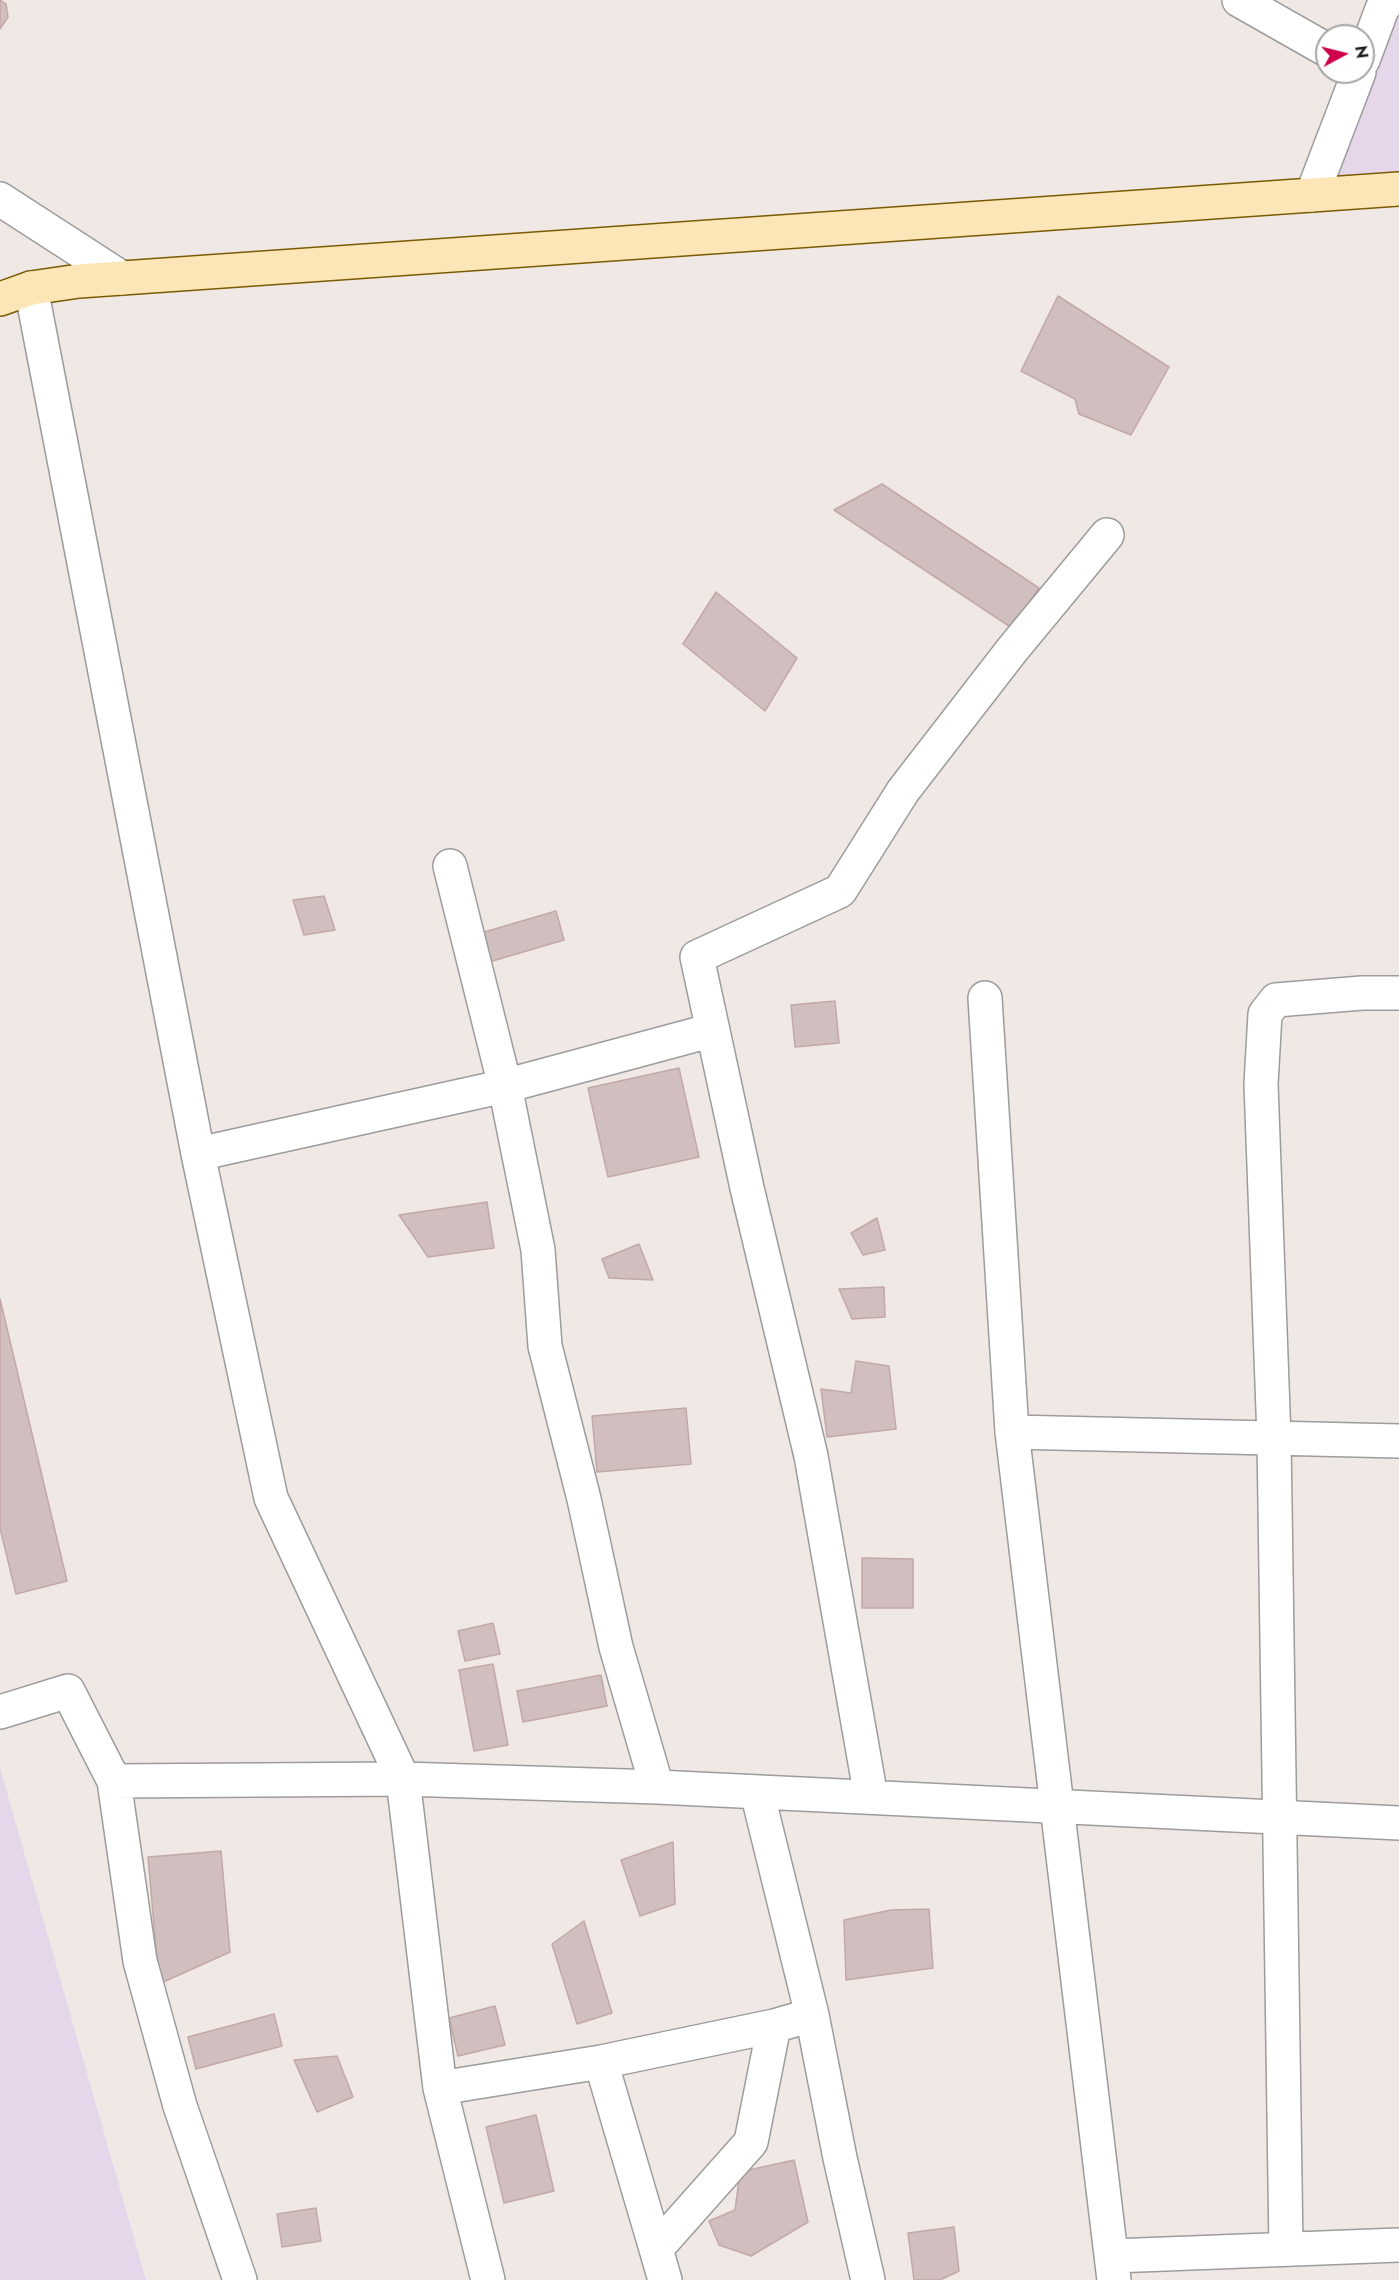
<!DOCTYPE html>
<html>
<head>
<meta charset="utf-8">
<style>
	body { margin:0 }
	#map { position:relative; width:1399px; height:2280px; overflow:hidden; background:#f0e8e5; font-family:Jost,sans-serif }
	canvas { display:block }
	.north { position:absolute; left:1315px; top:24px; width:60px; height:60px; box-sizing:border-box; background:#fff; border:2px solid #a5a5a5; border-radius:50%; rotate:83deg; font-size:16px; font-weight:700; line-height:24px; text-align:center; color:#1f1f1f }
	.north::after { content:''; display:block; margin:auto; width:21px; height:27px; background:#ce004b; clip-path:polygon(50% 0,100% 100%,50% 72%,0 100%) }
</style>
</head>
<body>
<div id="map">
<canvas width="1399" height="2280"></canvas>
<div class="north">N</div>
</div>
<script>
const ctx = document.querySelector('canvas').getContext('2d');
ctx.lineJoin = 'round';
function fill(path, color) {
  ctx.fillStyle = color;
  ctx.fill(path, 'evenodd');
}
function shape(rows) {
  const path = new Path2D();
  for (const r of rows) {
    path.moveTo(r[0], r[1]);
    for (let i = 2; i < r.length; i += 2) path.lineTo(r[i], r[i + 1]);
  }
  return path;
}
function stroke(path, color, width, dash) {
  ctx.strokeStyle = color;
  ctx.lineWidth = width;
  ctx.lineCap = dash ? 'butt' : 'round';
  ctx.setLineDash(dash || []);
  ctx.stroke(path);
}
fill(shape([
	[1399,0,1399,189,1312,195],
	[0,1768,146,2280,0,2280]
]), '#e6d6e9');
const building = shape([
	[0,0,6,4,8,17,0,29,0,0],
	[1058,296,1169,367,1131,435,1079,414,1075,399,1021,371,1058,296],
	[882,484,1039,588,1012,628,834,510,882,484],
	[716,592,797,658,765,711,683,644,716,592],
	[324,896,335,930,304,935,293,900,324,896],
	[556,911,564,940,489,962,481,933,556,911],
	[835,1001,839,1043,795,1047,791,1005,835,1001],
	[679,1068,699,1157,608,1177,588,1088,679,1068],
	[487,1202,494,1248,428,1257,399,1215,487,1202],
	[877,1218,885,1250,863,1255,851,1233,877,1218],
	[639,1244,653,1280,609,1278,602,1259,639,1244],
	[884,1287,885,1317,852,1319,839,1289,884,1287],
	[0,1299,67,1581,16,1594,0,1528,0,1299],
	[856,1361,889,1366,896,1429,827,1437,821,1389,851,1393,856,1361],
	[686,1408,691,1464,597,1472,592,1416,686,1408],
	[862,1558,913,1559,913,1608,862,1608,862,1558],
	[493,1623,500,1654,465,1661,458,1631,493,1623],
	[493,1664,508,1745,474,1751,459,1670,493,1664],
	[601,1675,607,1706,523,1722,517,1691,601,1675],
	[673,1842,675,1904,640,1916,621,1860,673,1842],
	[221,1851,230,1952,159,1984,148,1857,221,1851],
	[929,1909,933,1968,846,1980,844,1920,891,1910,929,1909],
	[584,1921,612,2013,577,2024,552,1944,584,1921],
	[495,2006,505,2045,458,2056,449,2018,495,2006],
	[274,2014,282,2046,196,2069,188,2037,274,2014],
	[337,2056,353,2097,317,2112,294,2060,337,2056],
	[536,2115,554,2191,504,2203,486,2127,536,2115],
	[794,2160,808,2222,751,2256,719,2245,709,2221,735,2210,740,2172,794,2160],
	[316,2208,321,2241,282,2247,277,2214,316,2208],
	[954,2227,959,2271,940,2280,914,2280,908,2233,954,2227]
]);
fill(building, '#d0bfbe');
stroke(building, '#c2a8a6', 1.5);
const street = shape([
	[1239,0,1327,50],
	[1363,60,1382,9,1389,0],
	[1312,195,1359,72],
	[0,199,122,278],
	[31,288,198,1154,271,1498,403,1779,440,2088,488,2280],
	[450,866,505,1086,538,1250,545,1346,584,1499,616,1647,657,1787],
	[985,998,1012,1432],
	[198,1154,505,1086,713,1030],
	[0,1712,68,1691,114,1781,403,1779,657,1787,1399,1823],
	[114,1781,140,1961,180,2106,240,2280],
	[757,1792,812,2015],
	[871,1797,811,1456,747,1188,697,957,840,891,903,791,1012,650,1107,535],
	[601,2062,656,2249],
	[440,2088,601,2062,774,2026],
	[1286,2249,1274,1438,1261,1084,1265,1014,1276,1000,1362,993,1399,993],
	[1113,2256,1399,2245],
	[665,2280,656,2249,751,2142,774,2026,812,2015,840,2158,868,2280],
	[1114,2280,1012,1432,1399,1441]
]);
const secondary = shape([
	[0,299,31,288,79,281,1399,189]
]);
stroke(street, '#9c9c9c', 36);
stroke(secondary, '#7a5b01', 36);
stroke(street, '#fff', 33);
stroke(secondary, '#fce6b7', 33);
</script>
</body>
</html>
